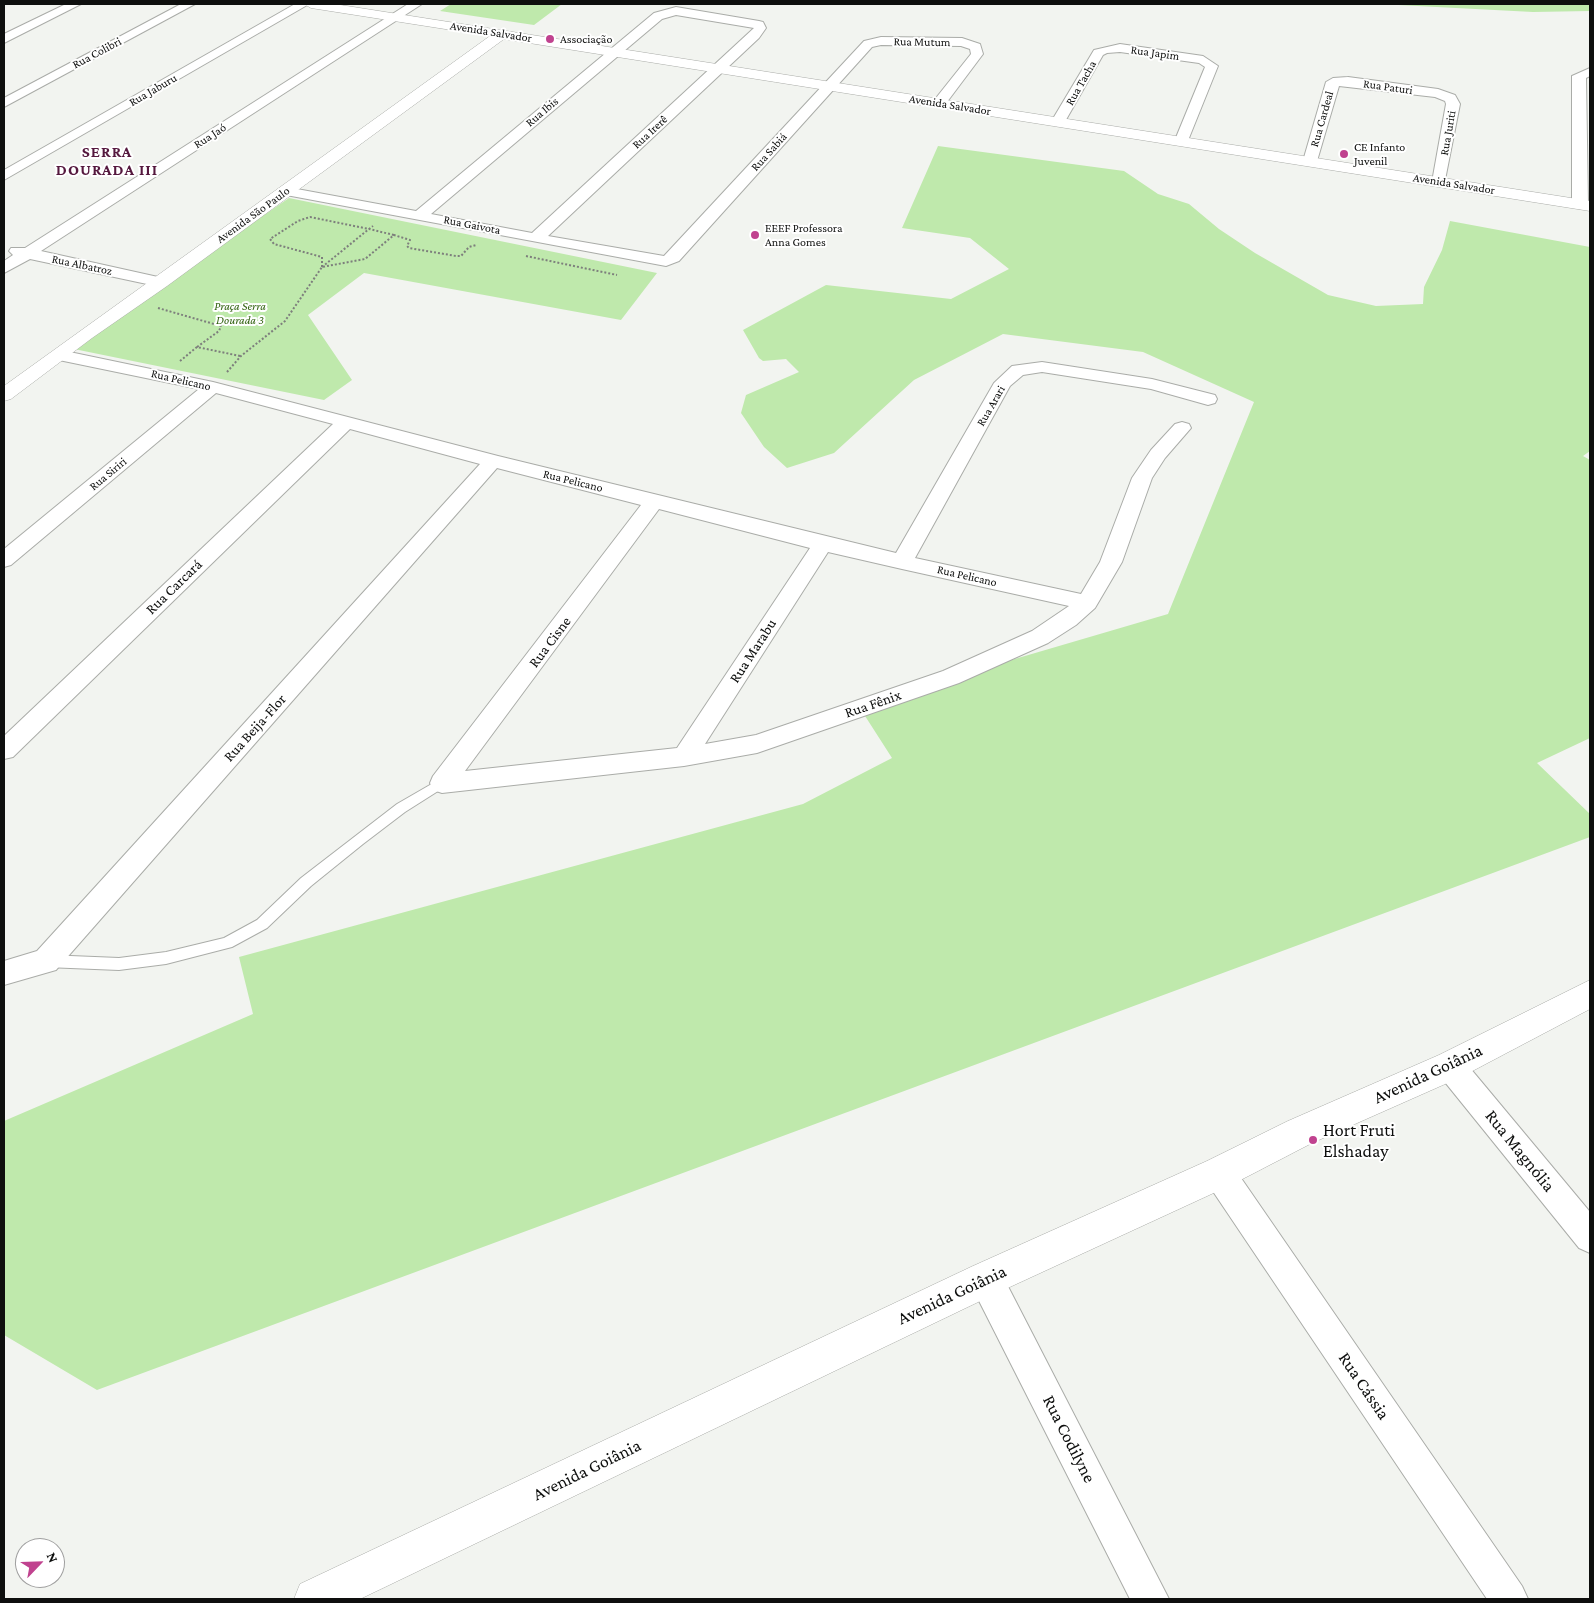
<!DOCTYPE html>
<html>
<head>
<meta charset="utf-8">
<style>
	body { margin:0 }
	#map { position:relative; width:1594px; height:1603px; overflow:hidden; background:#f2f4f0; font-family:"Crimson Pro",serif }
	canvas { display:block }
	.frame { position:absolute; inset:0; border:5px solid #0e0f0e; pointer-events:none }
	.north { position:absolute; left:15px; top:1538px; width:50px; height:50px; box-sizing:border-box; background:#fff; border:1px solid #9f9f9f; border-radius:50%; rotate:66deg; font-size:14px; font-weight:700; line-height:20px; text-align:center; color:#0e0f0e }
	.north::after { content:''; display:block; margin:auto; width:18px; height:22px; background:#c0428f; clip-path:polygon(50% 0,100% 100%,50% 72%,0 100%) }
</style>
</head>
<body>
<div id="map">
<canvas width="1594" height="1603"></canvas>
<div class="frame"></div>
<div class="north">N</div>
</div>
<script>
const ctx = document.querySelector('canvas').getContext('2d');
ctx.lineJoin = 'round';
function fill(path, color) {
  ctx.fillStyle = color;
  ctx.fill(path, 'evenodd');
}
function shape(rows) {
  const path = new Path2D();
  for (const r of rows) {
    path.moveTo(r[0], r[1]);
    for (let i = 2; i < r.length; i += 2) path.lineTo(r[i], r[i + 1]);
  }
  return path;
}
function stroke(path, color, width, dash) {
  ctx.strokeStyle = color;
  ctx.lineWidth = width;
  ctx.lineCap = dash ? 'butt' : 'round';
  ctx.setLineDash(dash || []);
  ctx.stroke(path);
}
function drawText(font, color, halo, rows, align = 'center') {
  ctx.font = font + ' "Crimson Pro",serif';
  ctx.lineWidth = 4;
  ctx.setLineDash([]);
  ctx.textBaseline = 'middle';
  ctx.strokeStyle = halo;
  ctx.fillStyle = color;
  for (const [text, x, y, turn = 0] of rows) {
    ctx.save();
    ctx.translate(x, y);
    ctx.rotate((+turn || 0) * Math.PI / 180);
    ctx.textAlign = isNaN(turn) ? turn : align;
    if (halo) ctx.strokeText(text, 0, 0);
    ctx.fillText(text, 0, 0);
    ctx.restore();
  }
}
fill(shape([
	[451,4,562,4,534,25,440,11],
	[1379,4,1590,4,1590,11,1533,12],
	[938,146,1124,171,1158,194,1189,204,1219,229,1255,253,1328,295,1376,306,1423,304,1424,287,1442,250,1450,221,1590,247,1590,451,1583,456,1590,460,1590,738,1537,763,1590,814,1590,837,97,1390,4,1335,4,1121,253,1014,239,957,803,804,892,758,858,705,1168,614,1254,402,1143,352,1003,334,914,380,834,453,787,468,764,447,741,413,746,395,799,372,786,359,763,361,759,358,743,330,826,285,951,299,1009,269,970,238,902,228],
	[289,198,657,273,621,320,364,273,308,315,352,380,324,400,69,348]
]), '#bfe9ac');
const lane = shape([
	[442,778,446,780,448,783,446,786,405,812,363,844,311,886,267,928,232,947,166,964,119,970,46,967,41,965,39,961,41,957,46,955,119,958,166,952,224,938,257,920,301,878,397,804,442,778]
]);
const street = shape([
	[66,4,81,4,4,43,4,34,66,4],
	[181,4,195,4,4,107,4,98,181,4],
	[295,4,309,4,4,180,4,170,295,4],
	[408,4,422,4,41,251,167,279,169,282,167,285,161,287,30,259,4,273,4,261,13,255,9,251,11,248,25,248,408,4],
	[676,7,759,21,763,22,766,28,759,38,548,236,664,256,864,41,881,37,962,38,980,44,983,54,944,106,939,107,932,103,971,54,970,49,961,46,881,45,872,47,679,261,666,266,286,195,279,191,286,187,416,211,654,13,676,7],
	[676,15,754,28,532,233,431,214,662,19,676,15],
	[1120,44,1203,56,1218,66,1187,143,1177,143,1175,140,1205,67,1199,63,1120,52,1107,53,1103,55,1063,125,1053,125,1051,122,1094,50,1120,44],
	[1590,68,1590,76,1586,78,1588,204,1580,209,1572,204,1572,76,1590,68],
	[1348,77,1438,89,1455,95,1460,104,1444,185,1434,185,1432,182,1446,104,1445,101,1435,97,1339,86,1317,161,1315,164,1305,164,1303,161,1326,82,1333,78,1348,77],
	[60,350,213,382,498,456,896,553,994,383,1012,366,1042,362,1152,379,1215,395,1217,399,1215,403,1208,405,1151,389,1042,372,1023,375,1010,386,915,558,1081,594,1100,562,1132,478,1151,450,1175,424,1182,422,1189,424,1191,428,1165,458,1152,478,1122,562,1095,608,1076,625,1048,643,959,683,757,753,684,766,442,793,433,790,430,783,433,776,641,505,497,468,56,970,4,985,4,961,37,951,480,464,350,429,13,757,4,759,4,736,333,424,216,393,11,565,4,567,4,549,199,389,54,359,51,355,54,351,60,350],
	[659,509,810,548,677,748,465,771,659,509],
	[828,552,902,569,1069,606,1032,631,943,671,756,735,705,744,828,552],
	[1450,1052,1460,1056,1590,1212,1590,1253,1579,1248,1440,1076,1435,1066,1440,1056,1450,1052],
	[1219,1158,1230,1162,1522,1586,1528,1599,1487,1599,1208,1184,1203,1173,1208,1162,1219,1158],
	[986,1263,998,1267,1169,1599,1130,1599,974,1291,970,1279,974,1267,986,1263]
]);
const secondary = shape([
	[304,4,334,4,1590,201,1590,211,504,39,167,286,92,338,11,399,4,401,4,386,490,36,311,8,304,4],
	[1590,980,1590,1009,1461,1077,1312,1143,1231,1185,999,1292,360,1599,294,1599,300,1584,973,1266,1207,1161,1288,1121,1439,1055,1590,980]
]);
stroke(lane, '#aaaca8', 2);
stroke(street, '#aaaca8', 2);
stroke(secondary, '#aaaca8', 1);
stroke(shape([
	[526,256,617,275],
	[322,267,322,257,274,244,270,239,298,221,310,217,369,229,373,226],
	[322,267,369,229,394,235],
	[158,308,221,326,219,331,197,347],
	[180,361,197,347,240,356],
	[227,372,241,356,285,321,322,267,365,259,394,235,410,240,407,246,409,248,456,256,461,256,469,247,476,245]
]), '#7d7f7c', 2, [2, 2]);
fill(lane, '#fff');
fill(street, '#fff');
fill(secondary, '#fff');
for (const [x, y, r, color] of [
	[550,39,5,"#c0428f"],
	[1344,154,5,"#c0428f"],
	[755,235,5,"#c0428f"],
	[1313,1140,5,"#c0428f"]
]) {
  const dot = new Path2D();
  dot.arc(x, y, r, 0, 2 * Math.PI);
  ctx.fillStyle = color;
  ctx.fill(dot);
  stroke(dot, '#fff', 2);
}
drawText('12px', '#0e0f0e', '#fff', [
	["Avenida Salvador",491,32,9],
	["Rua Mutum",922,42,1],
	["Rua Colibri",97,53,-28],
	["Rua Japim",1155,53,8],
	["Rua Tacha",1081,83,-60],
	["Rua Paturi",1388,87,8],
	["Rua Jaburu",153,90,-30],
	["Avenida Salvador",950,105,9],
	["Rua Ibis",542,112,-40],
	["Rua Cardeal",1322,119,-74],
	["Rua Irerê",650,132,-43],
	["Rua Juriti",1448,133,-80],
	["Rua Jaó",210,136,-33],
	["Rua Sabiá",769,152,-48],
	["Avenida Salvador",1454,184,9],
	["Avenida São Paulo",253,215,-36],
	["Rua Gaivota",472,225,11],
	["Rua Albatroz",82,265,12],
	["Rua Pelicano",181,380,13],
	["Rua Arari",991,406,-60],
	["Rua Siriri",108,474,-40],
	["Rua Pelicano",573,481,14],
	["Rua Pelicano",967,576,13]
]);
drawText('12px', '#0e0f0e', '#fff', [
	["Associação",560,39],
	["CE Infanto",1354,147],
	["Juvenil",1354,161],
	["EEEF Professora",765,228],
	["Anna Gomes",765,242]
], 'left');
drawText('italic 12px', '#30610e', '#fff', [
	["Praça Serra",240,306],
	["Dourada 3",240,320]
]);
drawText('15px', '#0e0f0e', '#fff', [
	["Rua Carcará",174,587,-44],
	["Rua Cisne",550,642,-53],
	["Rua Marabu",753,651,-57],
	["Rua Fênix",873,704,-19],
	["Rua Beija-Flor",255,728,-48]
]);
ctx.letterSpacing = '1px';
drawText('bold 16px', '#55183e', '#fff', [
	["SERRA",107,152],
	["DOURADA III",107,170]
]);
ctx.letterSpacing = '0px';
drawText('18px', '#0e0f0e', '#fff', [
	["Avenida Goiânia",1428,1074,-25],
	["Rua Magnólia",1520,1151,51],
	["Avenida Goiânia",952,1295,-25],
	["Rua Cássia",1364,1386,56],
	["Rua Codilyne",1069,1439,63],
	["Avenida Goiânia",587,1470,-26]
]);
drawText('18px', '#0e0f0e', '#fff', [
	["Hort Fruti",1323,1130],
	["Elshaday",1323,1151]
], 'left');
</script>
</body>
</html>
